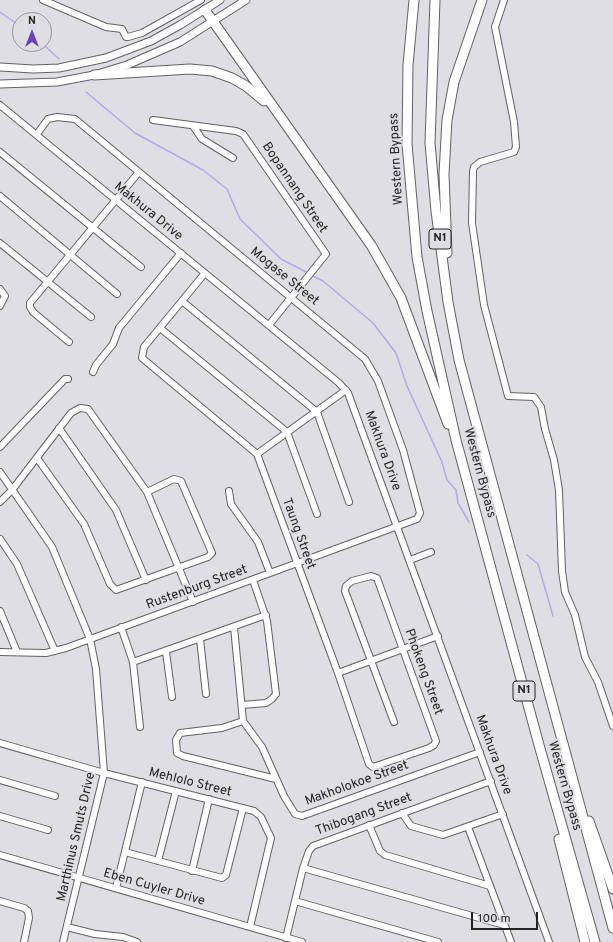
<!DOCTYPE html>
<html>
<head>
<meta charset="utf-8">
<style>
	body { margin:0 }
	#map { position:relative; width:613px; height:942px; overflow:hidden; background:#dfdee3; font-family:Overpass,sans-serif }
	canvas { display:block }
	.north { position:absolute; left:12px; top:12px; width:40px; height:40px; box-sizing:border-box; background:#dfdee3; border:1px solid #949497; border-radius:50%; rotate:0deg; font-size:11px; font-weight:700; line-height:16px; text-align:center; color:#242425 }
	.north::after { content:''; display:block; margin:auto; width:14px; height:18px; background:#6b42bb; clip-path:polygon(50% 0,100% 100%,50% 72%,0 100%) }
	.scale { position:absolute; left:471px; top:912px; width:67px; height:18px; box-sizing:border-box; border:2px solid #242425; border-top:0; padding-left:5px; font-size:12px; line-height:14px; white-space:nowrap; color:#242425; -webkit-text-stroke:3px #dfdee3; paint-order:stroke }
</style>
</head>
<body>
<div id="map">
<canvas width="613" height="942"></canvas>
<div class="north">N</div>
<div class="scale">100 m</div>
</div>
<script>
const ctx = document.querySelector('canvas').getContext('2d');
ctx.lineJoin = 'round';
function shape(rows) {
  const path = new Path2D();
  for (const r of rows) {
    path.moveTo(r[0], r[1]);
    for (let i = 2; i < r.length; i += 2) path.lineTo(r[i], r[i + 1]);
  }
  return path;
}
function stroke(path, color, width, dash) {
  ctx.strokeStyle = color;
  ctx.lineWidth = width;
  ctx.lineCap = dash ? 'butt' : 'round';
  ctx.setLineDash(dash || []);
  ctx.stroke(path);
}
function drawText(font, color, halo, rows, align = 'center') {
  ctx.font = font + ' Overpass,sans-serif';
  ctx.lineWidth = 4;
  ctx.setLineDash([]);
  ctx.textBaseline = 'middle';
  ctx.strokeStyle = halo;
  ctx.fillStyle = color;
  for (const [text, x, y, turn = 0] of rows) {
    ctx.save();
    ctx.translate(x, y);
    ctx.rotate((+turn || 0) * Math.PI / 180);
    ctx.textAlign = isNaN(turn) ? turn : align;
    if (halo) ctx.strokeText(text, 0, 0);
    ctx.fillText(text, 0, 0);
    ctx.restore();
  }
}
stroke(shape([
	[0,12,20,26],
	[43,44,59,59],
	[86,92,135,133,203,170,227,189,240,219,281,259,308,273],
	[311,275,323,281,373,323,396,353,407,386,442,462,447,480,456,490,458,503,469,522],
	[527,555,538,564,553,616]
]), '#b5a6ea', 1.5);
const minor = shape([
	[43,0,106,27,122,29,126,37,128,37,142,33,201,0],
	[504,0,495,27,514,122,516,147,514,152,480,162,474,167,473,171,472,223,484,305,508,396,534,397,541,407,545,429,554,460,559,490,562,571,565,592,575,615,585,657,598,682,613,726],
	[0,105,339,383,348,393,549,942],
	[153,120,236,131,243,134,326,254,269,325],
	[193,126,202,139,233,158],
	[0,152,141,267],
	[0,196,117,294],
	[0,243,91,317],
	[205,273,144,347,142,358,257,454,338,673,369,764,373,767,429,748,434,745,436,741,377,578,371,576,352,581,346,586,345,591,394,722],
	[0,289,5,296,0,306],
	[182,301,317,412,349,502],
	[160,328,287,432,317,514],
	[69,342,33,312,30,307,30,303,139,172],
	[93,372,96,365,113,344,119,328,181,253],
	[59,428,116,510,146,580],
	[0,447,65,379,68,379],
	[257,454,346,390],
	[37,458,84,524,110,584,116,590,208,557,212,553,181,481,174,479,147,492],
	[0,472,52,547,90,639,96,669,104,773,63,942],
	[229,491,231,504,258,542,270,573],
	[0,502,12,490,71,413,80,408,88,409,147,492,193,602],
	[0,539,17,564,55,651],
	[410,560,431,552],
	[0,611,17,652],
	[121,627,133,662,140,727],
	[234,627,243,721,262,747,284,796,295,814,302,816,480,752],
	[200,639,206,694],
	[0,652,46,653,66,648,398,526,417,519,420,513,403,450,378,381,365,359,75,119,57,117,48,119,37,134],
	[166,652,172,697],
	[133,662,266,615],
	[338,673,438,636],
	[242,705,266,703,272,699,276,694,267,621,253,580],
	[243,721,222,728,180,733,176,740,177,753,183,756,276,779],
	[0,743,104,773,254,811,261,817,271,838,250,927],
	[0,780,55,796],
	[402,813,411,826,443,835,503,814],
	[0,816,48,830],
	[369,825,380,851,385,855,490,886],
	[468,827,511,942],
	[125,852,222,878,226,875,243,808],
	[0,855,302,942],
	[158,861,176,791],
	[303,868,504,925],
	[192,871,209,799],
	[116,888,142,782],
	[0,901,24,908,28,911,29,918,24,942],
	[295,901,438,942],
	[67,927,95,934,123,937,137,942],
	[286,938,303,868,309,851,313,846,491,781]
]);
const major = shape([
	[0,67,33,69,59,68,106,58,151,41,180,25,220,0],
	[0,84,57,82,94,75,127,65,180,42,246,0]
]);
const highway = shape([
	[414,0,408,65,407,144,417,257,427,311,456,440,539,745,595,942],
	[435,0,430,143,436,211,448,302,459,360,613,928],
	[205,10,371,245,383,266,401,298,448,424],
	[94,75,190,69,212,71,232,78,246,86,264,101],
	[447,253,444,174,447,120,454,82,482,0],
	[589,821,613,889],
	[559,839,585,942]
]);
stroke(minor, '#626166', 8);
stroke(major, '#626166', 9);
stroke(highway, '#626166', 11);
stroke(minor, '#fff', 6);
stroke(major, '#fff', 7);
stroke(highway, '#fff', 9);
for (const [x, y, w] of [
	[440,239,22],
	[524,691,22]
]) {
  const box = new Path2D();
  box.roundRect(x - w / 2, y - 10, w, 20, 3);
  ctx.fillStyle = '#dfdee3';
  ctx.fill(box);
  stroke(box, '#242425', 1);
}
drawText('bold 12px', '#242425', null, [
	["N1",440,239],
	["N1",524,691]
]);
drawText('13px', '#242425', '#dfdee3', [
	["Western Bypass",397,159,-93],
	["Bopannang Street",294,188,56],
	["Makhura Drive",148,212,39],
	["Mogase Street",284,277,39],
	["Makhura Drive",382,451,70],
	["Western Bypass",479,473,75],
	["Taung Street",298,534,70],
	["Rustenburg Street",197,588,-20],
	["Phokeng Street",423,672,70],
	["Makhura Drive",493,755,70],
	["Mehlolo Street",190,783,14],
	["Makholokoe Street",357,784,-20],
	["Western Bypass",564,786,74],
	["Thibogang Street",364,815,-20],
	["Marthinus Smuts Drive",77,837,-77],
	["Eben Cuyler Drive",154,888,16]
]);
</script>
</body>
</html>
